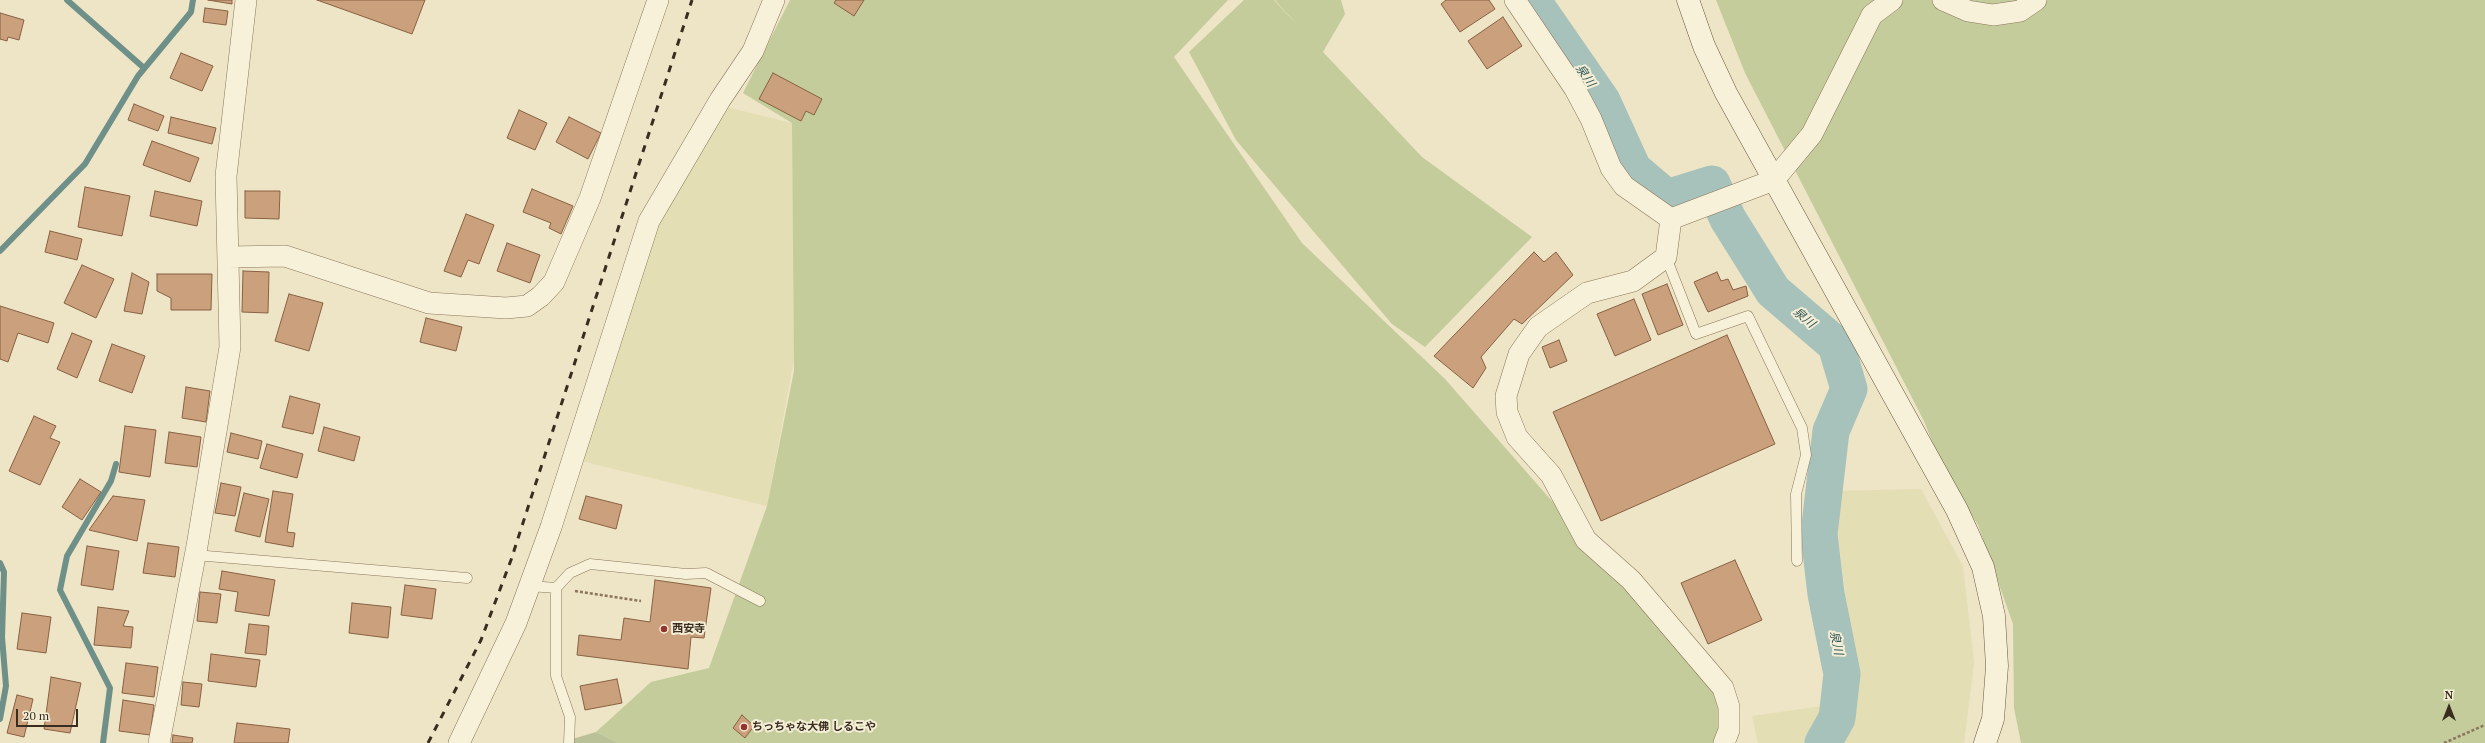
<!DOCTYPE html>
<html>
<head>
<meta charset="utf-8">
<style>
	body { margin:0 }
	#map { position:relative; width:2485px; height:743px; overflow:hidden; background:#eee4c6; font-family:"PT Serif",serif }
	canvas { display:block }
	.north { position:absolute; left:2429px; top:687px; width:40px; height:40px; -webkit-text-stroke:3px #f5eed6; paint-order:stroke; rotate:0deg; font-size:11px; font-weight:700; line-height:16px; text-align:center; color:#392d1f }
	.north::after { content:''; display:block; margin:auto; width:14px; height:18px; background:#392d1f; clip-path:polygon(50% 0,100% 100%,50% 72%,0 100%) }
	.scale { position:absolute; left:16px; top:709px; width:62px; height:18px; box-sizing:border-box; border:2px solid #392d1f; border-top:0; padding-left:5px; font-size:12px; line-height:14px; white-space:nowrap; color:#392d1f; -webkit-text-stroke:3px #f5eed6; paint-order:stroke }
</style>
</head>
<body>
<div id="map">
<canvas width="2485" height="743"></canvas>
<div class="north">N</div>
<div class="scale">20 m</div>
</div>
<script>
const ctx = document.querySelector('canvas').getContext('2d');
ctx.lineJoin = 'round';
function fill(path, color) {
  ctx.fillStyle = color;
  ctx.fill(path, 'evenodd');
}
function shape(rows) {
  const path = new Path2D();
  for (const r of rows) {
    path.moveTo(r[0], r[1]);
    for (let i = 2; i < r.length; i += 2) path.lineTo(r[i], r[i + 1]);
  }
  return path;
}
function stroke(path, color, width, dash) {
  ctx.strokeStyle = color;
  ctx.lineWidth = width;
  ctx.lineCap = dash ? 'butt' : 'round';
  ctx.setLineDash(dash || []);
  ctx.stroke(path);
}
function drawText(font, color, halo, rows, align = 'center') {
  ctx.font = font + ' "PT Serif","Noto Sans JP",serif';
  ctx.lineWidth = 4;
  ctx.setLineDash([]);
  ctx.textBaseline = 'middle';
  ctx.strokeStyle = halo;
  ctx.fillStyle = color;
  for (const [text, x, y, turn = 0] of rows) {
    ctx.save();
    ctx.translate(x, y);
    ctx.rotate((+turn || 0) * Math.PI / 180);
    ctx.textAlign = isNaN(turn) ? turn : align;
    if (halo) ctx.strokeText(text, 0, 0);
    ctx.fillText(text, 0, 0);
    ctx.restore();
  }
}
fill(shape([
	[726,107,792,123,794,359,767,506,581,461,655,230],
	[1921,489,1963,566,1974,663,1964,743,1758,743,1752,716,1858,701,1833,491]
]), '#e3deb4');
fill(shape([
	[790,0,1228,0,1174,57,1302,243,1445,379,1727,701,1720,743,618,743,596,732,651,682,709,668,767,506,794,371,792,123,743,93],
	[1244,0,1274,0,1299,27,1275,0,1341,0,1345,14,1323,52,1422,157,1532,237,1425,347,1392,324,1236,140,1189,52],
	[1716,0,2485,0,2485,743,2021,743,2014,708,2013,624,1978,525,1943,469,1924,421,1745,73]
]), '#c3cc9a');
fill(shape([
	[596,732,618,743,565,743,569,740]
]), '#bac199');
stroke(shape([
	[67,0,144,68],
	[0,251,85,164,138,76,191,12,193,0],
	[0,563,4,572,2,637,6,686,0,719],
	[103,743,110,688,60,590,67,556,111,481,116,464]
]), '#6e9089', 6);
stroke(shape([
	[1532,0,1602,101,1633,169,1667,198,1712,184,1728,219,1773,291,1836,345,1849,389,1831,431,1819,534,1826,594,1842,674,1837,718,1823,743]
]), '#a7c1bb', 37);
const building = shape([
	[208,0,232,0,232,4,208,0],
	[317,0,425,0,412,34,317,0],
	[836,0,864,0,854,16,834,3,836,0],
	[1446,0,1489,0,1495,9,1460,32,1441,4,1446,0],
	[205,8,228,11,226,25,203,22,205,8],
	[0,13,24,20,19,40,8,37,7,41,0,39,0,13],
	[1503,17,1522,46,1487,69,1468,41,1503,17],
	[181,53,213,66,202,91,170,78,181,53],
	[773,73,822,99,814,115,806,111,801,121,759,99,773,73],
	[134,104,164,116,158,131,128,120,134,104],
	[519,110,547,123,535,150,507,138,519,110],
	[171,117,216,128,212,144,168,133,171,117],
	[569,117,601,133,588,159,556,142,569,117],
	[152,141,199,158,190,182,143,165,152,141],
	[85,187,130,196,122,236,78,227,85,187],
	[532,189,573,206,561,234,549,228,551,223,523,212,532,189],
	[155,191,202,201,197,226,150,216,155,191],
	[245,191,280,191,279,219,245,218,245,191],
	[466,214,494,225,479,264,468,260,461,277,444,271,466,214],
	[50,231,82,239,77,260,45,252,50,231],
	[507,243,540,255,530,283,497,271,507,243],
	[1534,252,1544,262,1556,252,1573,275,1522,324,1514,319,1481,357,1486,368,1473,388,1434,356,1534,252],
	[82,265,114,279,96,318,64,303,82,265],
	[243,271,269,272,268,313,242,312,243,271],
	[1717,272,1721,281,1728,279,1733,290,1746,286,1748,296,1708,312,1694,282,1717,272],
	[132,273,149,282,142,314,124,311,132,273],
	[157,274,212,274,211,310,171,310,171,298,157,291,157,274],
	[1667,284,1683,325,1658,335,1642,294,1667,284],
	[289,294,323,303,309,351,275,341,289,294],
	[1634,299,1651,340,1615,356,1597,314,1634,299],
	[0,306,54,323,48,343,18,333,8,362,0,359,0,306],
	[426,318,462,327,456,351,420,342,426,318],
	[72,333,92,341,77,378,57,369,72,333],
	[1727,335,1775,444,1601,521,1553,412,1727,335],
	[1559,340,1567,361,1550,368,1542,347,1559,340],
	[112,344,145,356,132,393,99,381,112,344],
	[186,387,210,391,206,422,182,418,186,387],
	[290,396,320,404,313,434,282,427,290,396],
	[34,416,56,426,50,438,60,442,40,485,9,471,34,416],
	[125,426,156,430,150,477,119,472,125,426],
	[324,427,360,437,354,461,318,451,324,427],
	[169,432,201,437,197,467,165,463,169,432],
	[231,433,262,441,258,459,227,452,231,433],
	[267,444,303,454,297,478,260,468,267,444],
	[80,479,101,492,82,520,62,507,80,479],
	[221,483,241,487,235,516,215,513,221,483],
	[273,491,293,494,287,532,295,533,293,547,265,542,273,491],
	[244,493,269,499,260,537,235,531,244,493],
	[113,496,145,500,137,541,89,530,113,496],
	[586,496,622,505,616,529,579,519,586,496],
	[148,543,179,547,175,577,143,573,148,543],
	[87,546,119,551,113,590,81,585,87,546],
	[1735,560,1762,620,1708,644,1681,583,1735,560],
	[222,571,275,580,269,616,235,611,238,592,219,589,222,571],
	[655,580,711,588,704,638,691,637,688,669,577,655,579,635,621,640,624,618,650,622,655,580],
	[405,585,436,589,432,619,401,615,405,585],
	[200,592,221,594,217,623,197,621,200,592],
	[352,603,391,607,388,638,349,633,352,603],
	[98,607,129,611,123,626,133,627,131,648,94,645,98,607],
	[22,613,51,617,46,653,17,649,22,613],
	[249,624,269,626,266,655,245,653,249,624],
	[211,654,260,660,256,687,208,681,211,654],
	[126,663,158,667,154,697,122,693,126,663],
	[51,677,81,683,70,733,44,729,51,677],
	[617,679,622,703,585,710,580,686,617,679],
	[183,682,202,684,199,707,181,705,183,682],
	[17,695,33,699,24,737,7,733,17,695],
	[123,700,154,705,150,735,119,731,123,700],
	[742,715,754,726,745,738,733,728,742,715],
	[237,723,290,729,288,743,234,743,237,723],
	[173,735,193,738,192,743,172,743,173,735]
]);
fill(building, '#cba17d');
stroke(building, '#876142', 1);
const lane = shape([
	[1666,257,1696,334,1748,316,1802,428,1806,455,1796,494,1797,561],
	[195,555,467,578],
	[530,586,556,588,570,573,590,564,686,574,706,573,760,601],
	[556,588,556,676,570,717,569,743]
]);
const street = shape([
	[1515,0,1575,89,1591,119,1611,168,1624,186,1671,219],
	[1943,0,1968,11,1993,15,2020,11,2036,0],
	[1671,219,1666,257,1633,281,1587,293,1538,327,1519,354,1506,396,1507,412,1517,437,1551,475,1586,540,1631,580,1723,688,1729,707,1729,730,1724,743],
	[1671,219,1774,180,1812,134,1872,15,1892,0],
	[228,257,285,256,429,303,506,308,527,306,541,296,554,282,590,198,658,0],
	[159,743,197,546,230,347,226,176,246,0],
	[459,743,516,623,551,527,649,221,720,100,753,51,774,0]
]);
const secondary = shape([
	[1688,0,1704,46,1726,93,1957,510,1983,567,1994,616,1997,666,1993,719,1985,743]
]);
stroke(lane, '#89765c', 11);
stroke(street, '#89765c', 22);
stroke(secondary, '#6b573f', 23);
stroke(shape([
	[575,591,641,601],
	[2444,743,2485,725]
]), '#89765c', 2.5, [3, 2]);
stroke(lane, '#f8f1d9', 10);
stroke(street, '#f8f1d9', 21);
stroke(secondary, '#f8f1d9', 22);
stroke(shape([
	[428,743,481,640,511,560,692,0]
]), '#392d1f', 3, [7, 7]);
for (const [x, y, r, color] of [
	[664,629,4,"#96322d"],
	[744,727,4,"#96322d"]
]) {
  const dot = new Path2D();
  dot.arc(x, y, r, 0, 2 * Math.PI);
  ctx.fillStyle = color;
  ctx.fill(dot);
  stroke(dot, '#f5eed6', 1.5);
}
drawText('bold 11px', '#392d1f', '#f5eed6', [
	["西安寺",672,629],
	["ちっちゃな大佛 しるこや",752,727]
], 'left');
drawText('italic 12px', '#2f5858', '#f5eed6', [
	["泉川",1585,76,55],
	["泉川",1804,318,40],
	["泉川",1836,643,79]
]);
</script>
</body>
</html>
